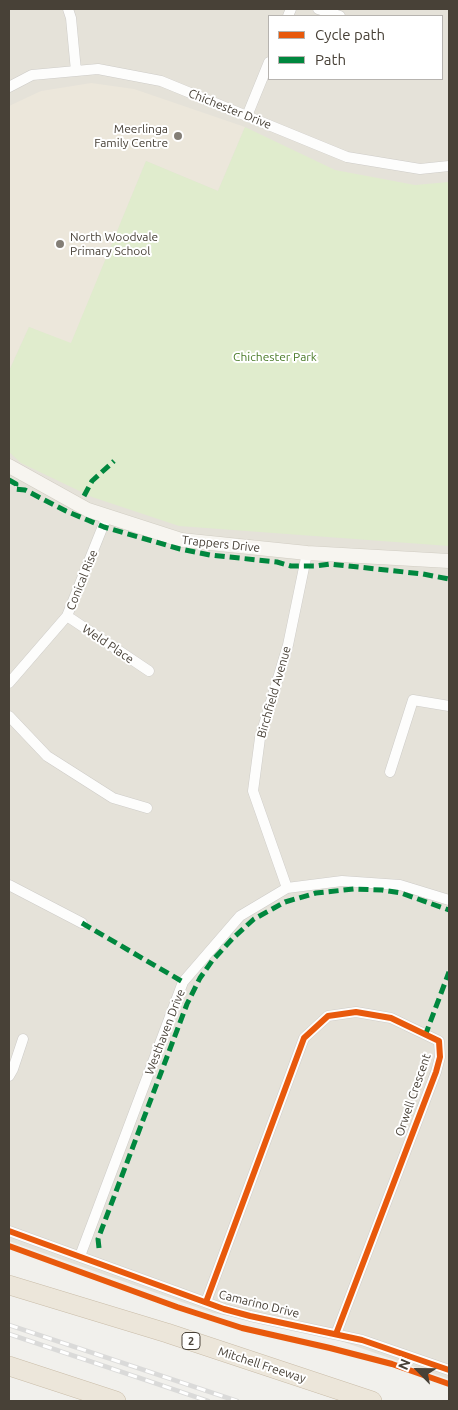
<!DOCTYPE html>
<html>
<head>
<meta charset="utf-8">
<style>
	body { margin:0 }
	#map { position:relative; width:458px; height:1410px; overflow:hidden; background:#f1f0ec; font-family:Ubuntu,sans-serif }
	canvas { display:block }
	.frame { position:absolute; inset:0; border:10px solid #484137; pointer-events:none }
	.legend { position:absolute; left:268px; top:15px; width:175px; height:65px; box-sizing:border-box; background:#fff; border:1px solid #b6b3af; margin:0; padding:6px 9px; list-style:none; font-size:15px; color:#484137 }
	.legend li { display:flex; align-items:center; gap:10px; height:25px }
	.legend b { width:25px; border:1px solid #b6b3af }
	.north { position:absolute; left:393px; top:1345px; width:50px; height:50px; -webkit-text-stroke:4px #fff; paint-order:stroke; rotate:293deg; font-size:14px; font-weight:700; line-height:20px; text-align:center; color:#484137 }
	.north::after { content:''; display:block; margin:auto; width:18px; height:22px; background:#484137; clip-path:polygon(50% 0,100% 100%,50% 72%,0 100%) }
</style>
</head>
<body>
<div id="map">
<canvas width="458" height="1410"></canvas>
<div class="frame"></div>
<ul class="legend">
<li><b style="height:6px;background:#e8590c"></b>Cycle path</li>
<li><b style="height:6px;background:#00873e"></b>Path</li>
</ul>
<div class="north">N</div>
</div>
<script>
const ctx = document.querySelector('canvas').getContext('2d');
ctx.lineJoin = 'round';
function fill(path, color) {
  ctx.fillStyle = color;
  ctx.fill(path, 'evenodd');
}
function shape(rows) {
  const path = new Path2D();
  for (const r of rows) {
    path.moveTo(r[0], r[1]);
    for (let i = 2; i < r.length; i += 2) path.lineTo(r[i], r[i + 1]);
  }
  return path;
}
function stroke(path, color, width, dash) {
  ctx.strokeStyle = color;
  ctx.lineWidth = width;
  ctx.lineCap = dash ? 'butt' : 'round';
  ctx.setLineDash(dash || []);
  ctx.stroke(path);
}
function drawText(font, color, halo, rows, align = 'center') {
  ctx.font = font + ' Ubuntu,sans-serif';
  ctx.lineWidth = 4;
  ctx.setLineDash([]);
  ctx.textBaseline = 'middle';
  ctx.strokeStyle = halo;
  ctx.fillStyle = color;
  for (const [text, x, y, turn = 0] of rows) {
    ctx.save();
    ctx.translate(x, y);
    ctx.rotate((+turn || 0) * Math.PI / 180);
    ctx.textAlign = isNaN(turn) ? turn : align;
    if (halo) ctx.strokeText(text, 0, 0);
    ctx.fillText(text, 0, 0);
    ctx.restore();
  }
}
fill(shape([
	[9,9,449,9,449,1379,321,1334,213,1313,9,1241],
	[269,16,442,16,442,79,269,79]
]), '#e5e2d9');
fill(shape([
	[91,83,134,89,245,127,218,191,146,161,71,344,29,327,9,371,9,106,41,91]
]), '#ece7db');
fill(shape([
	[245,127,335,170,415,185,449,182,449,546,179,526,92,497,21,463,9,452,9,371,29,327,71,343,146,161,218,191]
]), '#e0eccd');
const street = shape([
	[68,9,71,18,76,71],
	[318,9,340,16],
	[288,16,291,9],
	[9,87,32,75,98,69,161,81,347,157,420,169,449,166],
	[247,116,269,62],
	[67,616,149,671],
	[9,683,67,616,107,516],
	[9,716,47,756,113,798,147,808],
	[390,772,413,700,449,706],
	[9,885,82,923],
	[287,888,253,791,260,738,288,645,307,553],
	[9,1076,13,1069,23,1039],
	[9,1231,224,1309,250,1316,362,1340,449,1370],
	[80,1256,183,982,240,916,287,888,342,881,400,885,449,900],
	[206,1302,304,1038,328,1016,356,1012,391,1018,439,1041,440,1057,436,1072,336,1334]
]);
const secondary = shape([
	[9,466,88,510,181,540,307,553,449,561]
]);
const highway = shape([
	[9,1285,167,1333,372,1401],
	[9,1366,116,1401]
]);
stroke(street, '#ceccc8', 11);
stroke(secondary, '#d1cdc3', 15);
stroke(highway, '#c9bca8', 20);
stroke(street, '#fdfdfc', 10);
stroke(secondary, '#f7f5f0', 14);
stroke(highway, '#ece6da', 19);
const rail = shape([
	[9,1325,237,1401],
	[9,1334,208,1401]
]);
stroke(rail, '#dadad9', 5);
stroke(rail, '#fff', 3, [9]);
stroke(shape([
	[9,480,16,484,15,489,25,490,66,511,104,527,180,549,210,555,277,562,291,566,316,566,330,564,423,574,449,579],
	[84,496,92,481,114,461],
	[82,923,183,982],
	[425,1036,449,972],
	[99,1248,98,1239,187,1004,200,978,212,961,233,938,254,919,285,902,316,893,354,889,382,890,401,893,449,910]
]), '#00873e', 5, [10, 5]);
stroke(shape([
	[9,1231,224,1309,250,1316,362,1340,449,1370],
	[9,1246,177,1307,242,1328,330,1348,392,1364,449,1384],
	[206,1302,304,1038,328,1016,356,1012,391,1018,439,1041,440,1057,436,1072,336,1334]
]), '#e8590c', 6);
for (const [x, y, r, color] of [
	[178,136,5,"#837e76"],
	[60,244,5,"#837e76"]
]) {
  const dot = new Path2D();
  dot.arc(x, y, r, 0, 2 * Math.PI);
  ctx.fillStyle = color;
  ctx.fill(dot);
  stroke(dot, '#fff', 2);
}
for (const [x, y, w] of [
	[191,1341,18]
]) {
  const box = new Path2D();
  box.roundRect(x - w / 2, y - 8.5, w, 17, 4);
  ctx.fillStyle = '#fff';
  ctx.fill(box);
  stroke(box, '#484137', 1);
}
drawText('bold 11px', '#484137', null, [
	["2",191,1341]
]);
drawText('12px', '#484137', '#fff', [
	["Chichester Drive",230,109,22],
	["Trappers Drive",221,544,6],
	["Conical Rise",82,580,-68],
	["Weld Place",108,644,34],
	["Birchfield Avenue",274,692,-74],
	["Westhaven Drive",165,1032,-69],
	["Orwell Crescent",413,1095,-71],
	["Camarino Drive",259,1304,14],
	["Mitchell Freeway",262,1365,18]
]);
drawText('12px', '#484137', '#fff', [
	["Meerlinga",168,129],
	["Family Centre",168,143],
	["North Woodvale",70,237,"left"],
	["Primary School",70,251,"left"]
], 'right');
drawText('12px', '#4b7b2a', '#fff', [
	["Chichester Park",275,357]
]);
</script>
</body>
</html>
